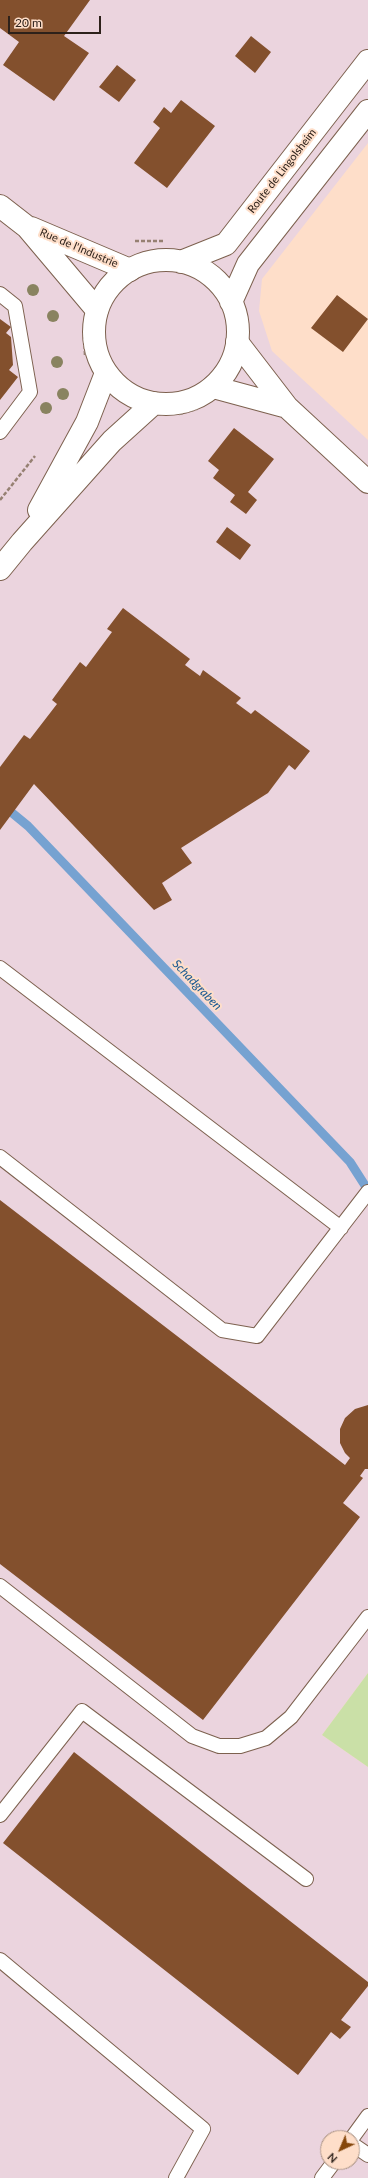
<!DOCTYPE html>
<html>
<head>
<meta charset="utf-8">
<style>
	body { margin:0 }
	#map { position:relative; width:368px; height:2178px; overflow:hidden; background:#fedec9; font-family:Lato,sans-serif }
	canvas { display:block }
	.north { position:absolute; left:320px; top:2130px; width:40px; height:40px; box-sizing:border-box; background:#fedec9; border:1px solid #aa9283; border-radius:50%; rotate:224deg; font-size:11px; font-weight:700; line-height:16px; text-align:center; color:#2d211a }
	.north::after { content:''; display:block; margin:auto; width:14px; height:18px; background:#86470b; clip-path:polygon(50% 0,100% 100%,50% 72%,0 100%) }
	.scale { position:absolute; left:8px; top:16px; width:93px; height:18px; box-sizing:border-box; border:2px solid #2d211a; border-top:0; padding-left:5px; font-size:12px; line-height:14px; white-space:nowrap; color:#2d211a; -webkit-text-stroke:3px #fedec9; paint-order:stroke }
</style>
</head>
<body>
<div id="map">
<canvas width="368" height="2178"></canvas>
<div class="north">N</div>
<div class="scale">20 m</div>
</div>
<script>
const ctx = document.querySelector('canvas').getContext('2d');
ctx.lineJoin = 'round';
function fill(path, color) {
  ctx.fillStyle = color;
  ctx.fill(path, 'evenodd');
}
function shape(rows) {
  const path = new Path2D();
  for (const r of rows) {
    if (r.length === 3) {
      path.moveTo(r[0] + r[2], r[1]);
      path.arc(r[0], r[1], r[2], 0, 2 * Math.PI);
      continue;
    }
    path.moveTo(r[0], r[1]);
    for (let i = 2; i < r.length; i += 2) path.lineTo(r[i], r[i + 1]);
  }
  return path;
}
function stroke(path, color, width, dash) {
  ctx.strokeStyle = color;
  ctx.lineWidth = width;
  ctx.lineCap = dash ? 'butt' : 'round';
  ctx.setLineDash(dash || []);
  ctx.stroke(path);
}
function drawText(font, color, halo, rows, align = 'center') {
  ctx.font = font + ' Lato,sans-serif';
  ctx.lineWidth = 4;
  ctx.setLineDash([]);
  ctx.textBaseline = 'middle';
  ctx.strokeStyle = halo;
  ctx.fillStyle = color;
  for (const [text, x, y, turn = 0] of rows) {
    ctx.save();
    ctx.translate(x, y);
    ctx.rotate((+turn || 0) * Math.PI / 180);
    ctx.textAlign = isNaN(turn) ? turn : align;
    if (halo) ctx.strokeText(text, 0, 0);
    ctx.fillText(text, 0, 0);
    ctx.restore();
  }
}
fill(shape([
	[0,0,368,0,368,143,262,279,259,311,272,351,368,440,368,1673,322,1735,368,1767,368,2178,0,2178],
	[328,2138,352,2138,352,2162,328,2162]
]), '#ebd4de');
fill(shape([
	[368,1673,368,1767,322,1735]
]), '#cae0a7');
stroke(shape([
	[0,803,28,826,350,1162,368,1190]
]), '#76a2d1', 9);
fill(shape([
	[0,0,90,0,64,36,89,53,54,101,3,65,19,42,0,28],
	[251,36,271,52,255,73,235,56],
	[117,65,136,80,119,102,99,87],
	[181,100,215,126,167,188,134,163,160,128,153,122,164,107,171,113],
	[337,295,368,319,343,352,311,328],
	[0,319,11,327,6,333,11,337,13,365,9,370,18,377,0,400],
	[234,428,274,459,248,492,257,500,246,514,230,502,235,495,213,478,219,470,208,461],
	[227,527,251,545,240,560,216,542],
	[123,608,190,659,185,665,200,676,203,670,241,698,236,703,251,714,255,710,310,751,295,770,289,765,268,793,181,848,192,863,162,883,172,900,154,910,34,784,0,830,0,767,24,735,30,739,57,704,52,700,80,662,86,667,112,632,107,629],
	[0,1200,345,1465,350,1458,345,1453,340,1443,340,1429,345,1418,355,1409,368,1405,368,1469,365,1469,360,1476,363,1478,343,1503,360,1517,203,1720,0,1564],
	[74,1752,368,1982,368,1986,341,2020,351,2027,340,2039,331,2032,298,2075,3,1843]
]), '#83502d');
const service = shape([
	[0,294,15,306,30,392,0,432],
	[0,968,341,1228],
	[0,1157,222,1330,257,1336,368,1192],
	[0,1586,192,1736,219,1746,240,1746,266,1738,291,1717,368,1617],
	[0,1815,82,1711,306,1879],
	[0,1960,203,2129,176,2178],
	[352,2138,368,2116],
	[352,2144,368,2155],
	[322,2178,334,2162]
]);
const minor = shape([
	[0,206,27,227,97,310],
	[31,228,130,270],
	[237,342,287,407,368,482],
	[213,387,287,407]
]);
const secondary = shape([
	[166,332,72],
	[181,262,226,244,368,61],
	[231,302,248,264,368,111],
	[39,510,87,422,106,373],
	[0,569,22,542,112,441,154,403]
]);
stroke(service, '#7d614f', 16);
stroke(minor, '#7d614f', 24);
stroke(secondary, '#7d614f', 24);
stroke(shape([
	[135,241,164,241],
	[84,333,85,356],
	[179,414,197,409],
	[0,500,35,456]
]), '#968072', 2.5, [4, 2]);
stroke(service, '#fff', 14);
stroke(minor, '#fff', 22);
stroke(secondary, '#fff', 22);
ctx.fillStyle = '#898360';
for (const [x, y] of [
	[33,290],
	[53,316],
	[57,362],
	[63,394],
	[46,408]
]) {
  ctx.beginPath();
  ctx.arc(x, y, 6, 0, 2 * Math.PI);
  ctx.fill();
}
drawText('11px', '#2d211a', '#fedec9', [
	["Route de Lingolsheim",282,171,-52],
	["Rue de l'Industrie",79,248,23]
]);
drawText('italic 12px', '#165791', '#fedec9', [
	["Schadgraben",197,985,46]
]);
</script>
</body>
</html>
